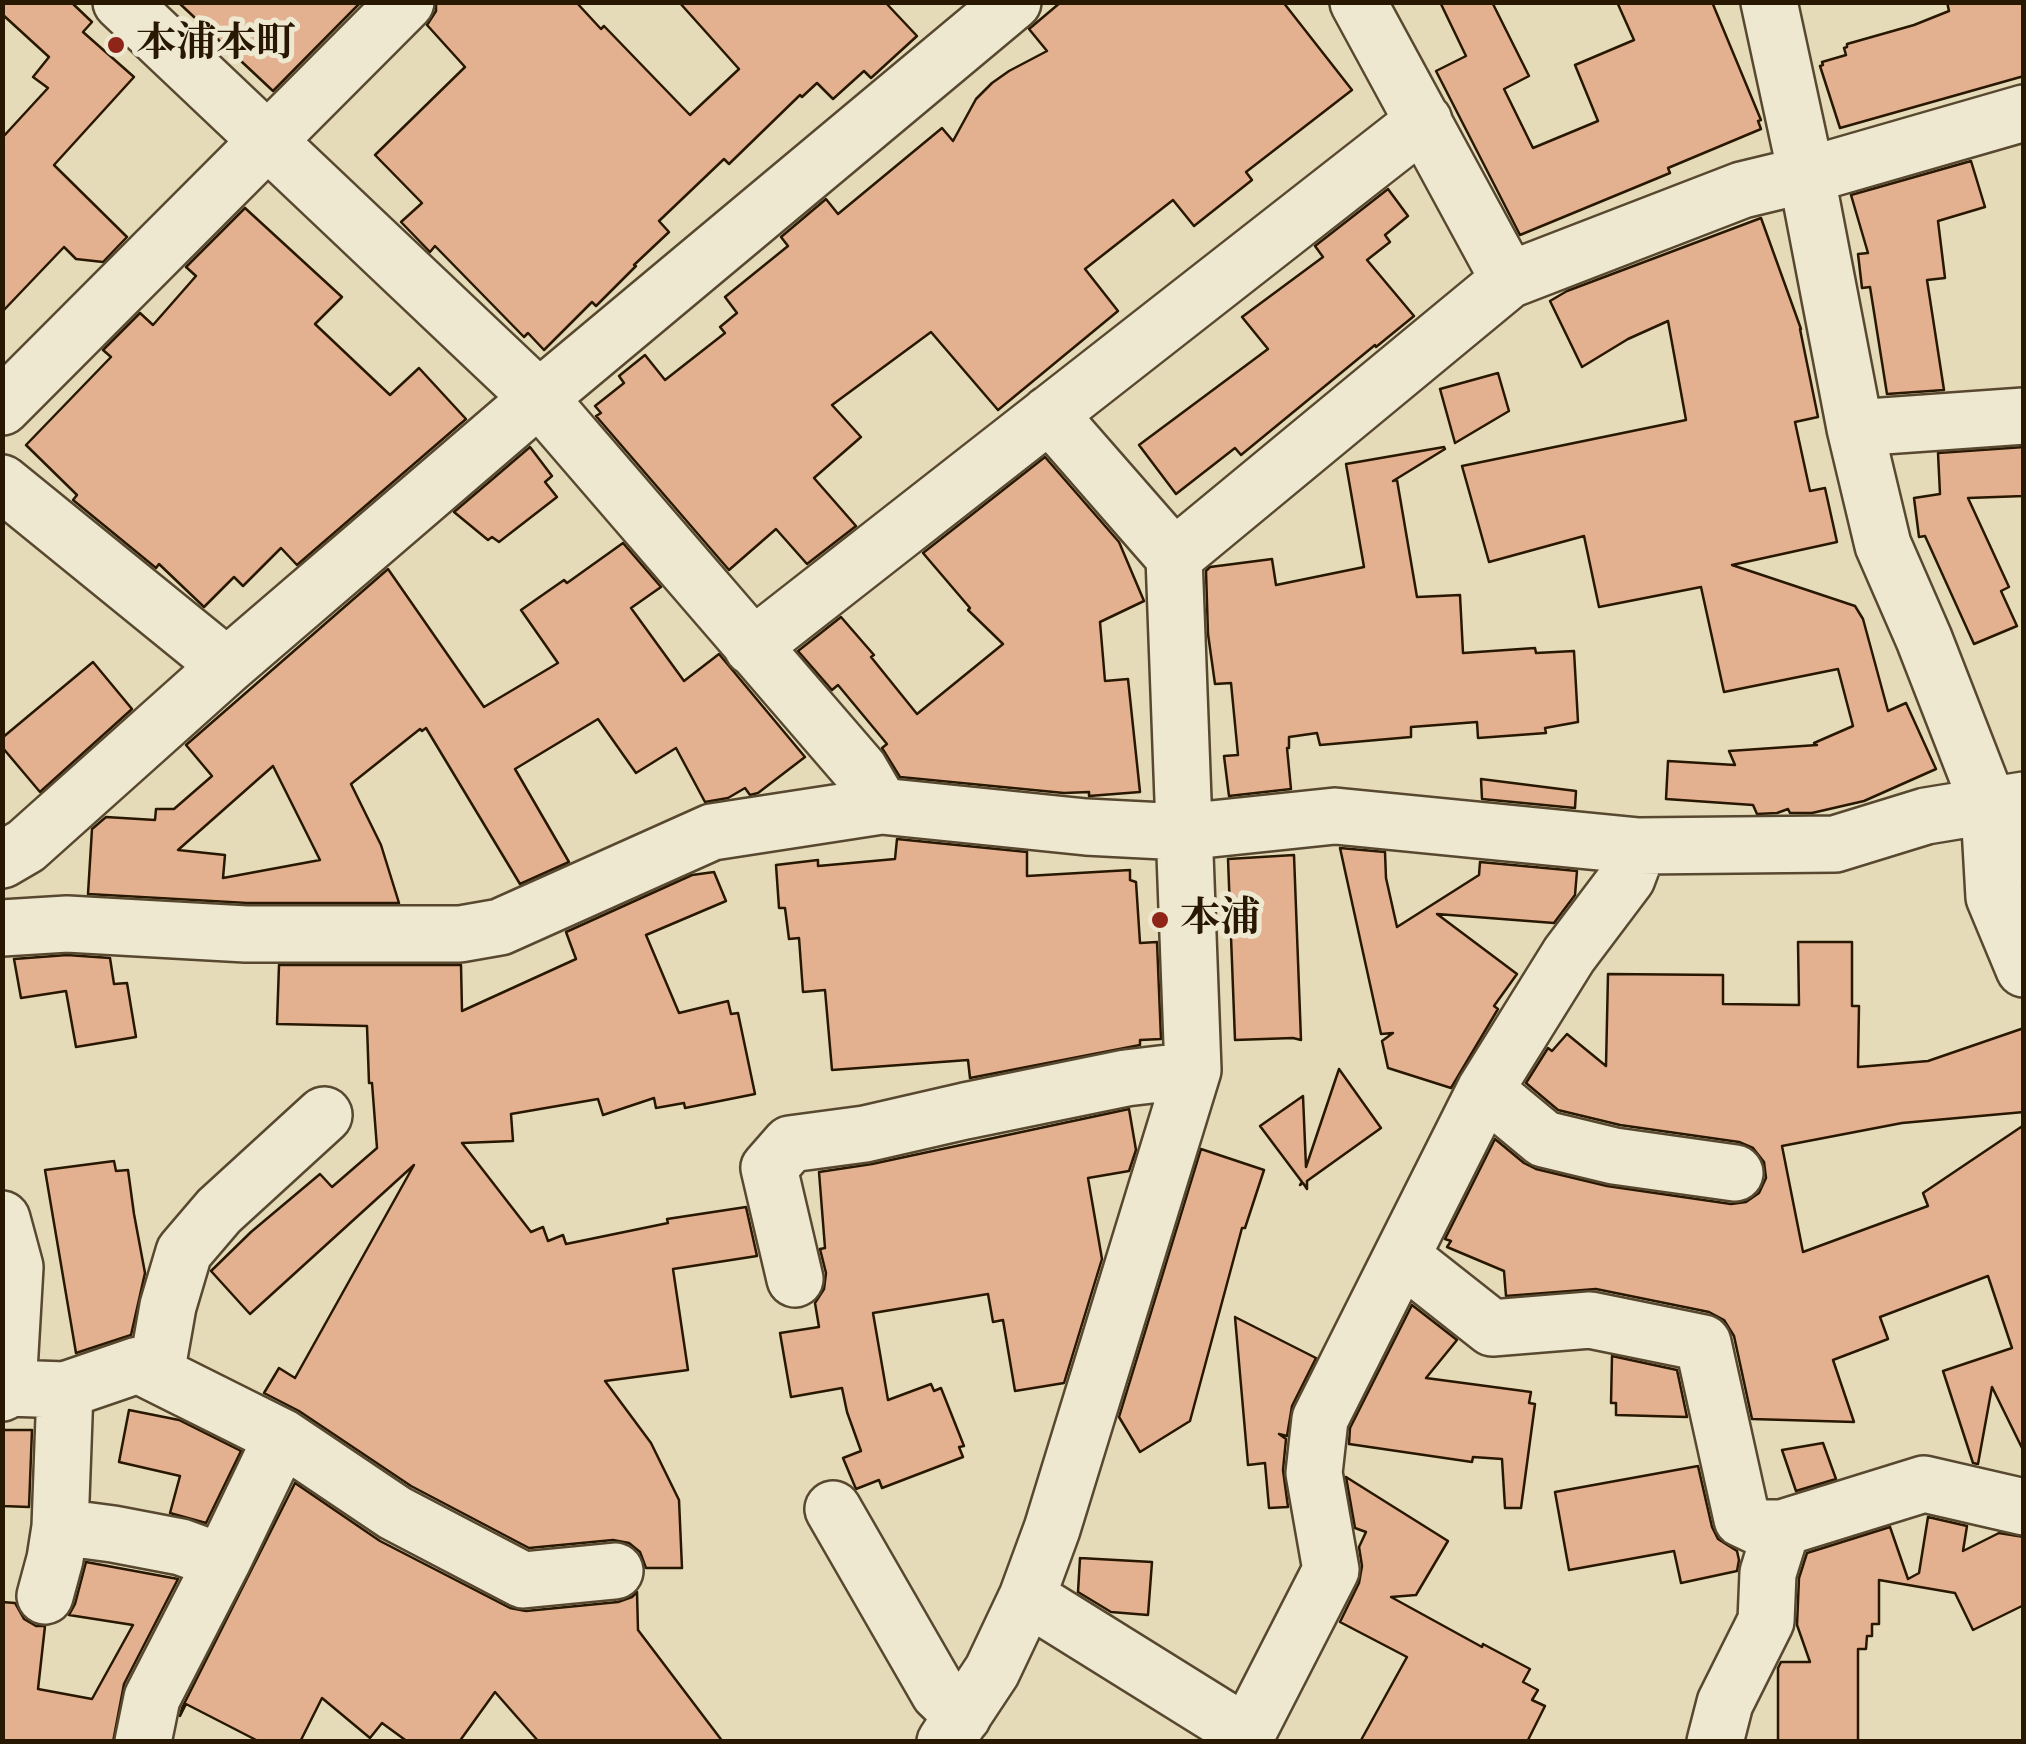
<!DOCTYPE html>
<html>
<head>
<meta charset="utf-8">
<style>
	body { margin:0 }
	#map { position:relative; width:2026px; height:1744px; overflow:hidden; background:#e5dbb8; font-family:"Libre Bodoni",serif }
	canvas { display:block }
	.frame { position:absolute; inset:0; border:5px solid #281701; pointer-events:none }
</style>
</head>
<body>
<div id="map">
<canvas width="2026" height="1744"></canvas>
<div class="frame"></div>
</div>
<script>
const ctx = document.querySelector('canvas').getContext('2d');
ctx.lineJoin = 'round';
function fill(path, color) {
  ctx.fillStyle = color;
  ctx.fill(path, 'evenodd');
}
function shape(rows) {
  const path = new Path2D();
  for (const r of rows) {
    path.moveTo(r[0], r[1]);
    for (let i = 2; i < r.length; i += 2) path.lineTo(r[i], r[i + 1]);
  }
  return path;
}
function stroke(path, color, width, dash) {
  ctx.strokeStyle = color;
  ctx.lineWidth = width;
  ctx.lineCap = dash ? 'butt' : 'round';
  ctx.setLineDash(dash || []);
  ctx.stroke(path);
}
function drawText(font, color, halo, rows, align = 'center') {
  ctx.font = font + ' "Libre Bodoni","Noto Serif JP",serif';
  ctx.lineWidth = 10;
  ctx.setLineDash([]);
  ctx.textBaseline = 'middle';
  ctx.strokeStyle = halo;
  ctx.fillStyle = color;
  for (const [text, x, y, turn = 0] of rows) {
    ctx.save();
    ctx.translate(x, y);
    ctx.rotate((+turn || 0) * Math.PI / 180);
    ctx.textAlign = isNaN(turn) ? turn : align;
    if (halo) ctx.strokeText(text, 0, 0);
    ctx.fillText(text, 0, 0);
    ctx.restore();
  }
}
const building = shape([
	[2,2,71,2,92,22,83,32,134,77,54,165,127,237,103,262,76,259,64,247,2,312,2,138,48,88,33,77,49,57,2,14,2,2],
	[178,2,361,2,273,91,178,2],
	[436,2,576,2,601,29,604,26,690,115,739,69,679,2,885,2,917,36,871,78,864,71,833,99,817,83,802,97,800,95,729,164,724,159,659,221,669,232,634,265,636,266,596,306,592,302,544,350,528,333,524,337,435,246,430,252,401,222,422,203,375,155,465,67,427,25,436,11,436,2],
	[1061,2,1283,2,1352,90,1246,172,1252,180,1194,226,1173,200,1085,269,1118,311,998,410,931,332,832,405,861,437,814,478,856,526,807,564,776,529,729,570,596,416,601,413,595,406,624,383,619,376,645,355,665,380,725,333,720,327,737,313,725,297,788,246,781,237,826,199,838,214,942,128,953,141,976,99,992,83,1009,71,1047,51,1029,29,1061,2],
	[1440,2,1492,2,1529,76,1504,89,1533,148,1598,121,1575,65,1634,40,1617,2,1712,2,1761,120,1758,121,1761,129,1668,168,1670,173,1520,235,1436,71,1466,56,1440,2],
	[1947,2,2024,2,2024,76,1840,128,1820,66,1823,65,1822,62,1846,55,1844,48,1847,47,1847,44,1914,25,1949,11,1947,2],
	[1971,161,1985,207,1938,221,1945,278,1927,280,1944,390,1887,394,1870,287,1862,288,1858,254,1868,253,1851,195,1971,161],
	[1388,189,1408,216,1385,235,1390,242,1367,260,1414,316,1376,347,1375,345,1241,455,1235,448,1176,494,1139,445,1268,349,1242,317,1323,257,1315,246,1388,189],
	[245,208,342,297,315,324,390,395,419,368,466,419,297,565,281,548,243,586,234,577,204,607,159,564,156,568,73,500,77,495,26,445,111,357,103,350,140,313,153,325,196,276,186,267,245,208],
	[1761,218,1801,329,1800,329,1818,417,1795,422,1810,491,1825,488,1837,542,1732,565,1855,606,1863,619,1888,711,1906,703,1936,769,1864,801,1812,813,1790,813,1788,809,1777,813,1757,814,1753,805,1666,799,1668,761,1735,765,1729,751,1817,745,1814,743,1853,726,1838,669,1724,692,1701,587,1599,607,1584,536,1489,562,1462,466,1686,420,1668,321,1628,339,1582,367,1550,301,1567,291,1761,218],
	[1498,373,1509,411,1455,443,1440,389,1498,373],
	[530,447,552,476,545,482,557,497,499,542,492,537,488,540,454,512,530,447],
	[1444,447,1445,449,1393,481,1397,480,1417,597,1460,595,1463,653,1535,648,1536,653,1574,651,1578,722,1545,728,1546,733,1478,738,1477,722,1411,727,1411,737,1320,745,1317,733,1289,737,1289,748,1287,748,1291,789,1229,796,1224,756,1238,755,1231,683,1215,684,1208,634,1206,571,1210,567,1272,559,1276,585,1364,567,1346,464,1444,447],
	[2024,447,2024,496,1968,498,2009,587,2001,591,2017,626,1974,644,1925,536,1919,537,1914,498,1940,494,1938,453,2024,447],
	[1045,457,1119,542,1144,601,1100,622,1105,681,1128,679,1140,792,1089,796,1089,792,1064,793,900,777,882,748,887,744,838,685,832,690,798,651,841,617,874,655,871,657,917,714,1003,644,968,610,970,608,923,553,1045,457],
	[623,543,661,587,631,608,684,681,719,654,805,757,758,793,750,795,745,788,728,798,705,802,676,748,636,773,598,719,515,769,569,862,520,884,426,728,422,731,420,729,351,784,381,845,399,903,247,903,88,894,92,829,106,817,155,820,156,809,174,809,212,776,186,745,388,569,484,707,558,663,521,610,564,580,567,583,623,543],
	[273,766,320,860,223,878,225,855,178,850,273,766],
	[93,662,132,709,40,792,2,747,2,738,93,662],
	[1481,779,1576,791,1575,808,1482,799,1481,779],
	[897,839,1027,852,1027,876,1130,870,1130,880,1136,882,1140,943,1157,942,1161,1039,1140,1040,1140,1045,970,1078,968,1060,832,1070,825,990,803,992,799,938,789,939,785,908,779,908,776,865,818,860,818,866,895,859,897,839],
	[1340,848,1385,852,1386,878,1397,927,1479,875,1480,862,1577,871,1575,895,1554,923,1437,914,1517,974,1494,1006,1498,1009,1451,1088,1388,1068,1382,1041,1393,1033,1381,1034,1340,848],
	[1294,855,1301,1040,1293,1038,1235,1040,1228,859,1294,855],
	[714,872,726,901,646,935,679,1013,728,1001,731,1014,738,1013,755,1094,685,1108,684,1103,656,1108,654,1098,603,1115,598,1099,511,1114,513,1141,462,1143,531,1232,543,1227,548,1241,563,1235,566,1244,668,1223,667,1219,746,1207,757,1256,673,1269,688,1370,605,1381,651,1443,679,1500,682,1568,646,1568,640,1552,629,1543,613,1540,529,1548,411,1486,299,1411,264,1393,279,1368,295,1378,414,1165,250,1314,211,1271,251,1232,320,1174,332,1187,377,1148,372,1083,369,1083,367,1026,277,1024,279,965,461,965,462,1011,576,959,566,932,692,875,714,872],
	[1798,942,1852,942,1852,1006,1859,1006,1858,1067,1928,1061,2024,1028,2024,1112,1902,1123,1782,1146,1803,1252,1928,1206,1923,1193,2024,1125,2024,1452,1992,1387,1978,1464,1973,1463,1943,1371,2012,1348,1988,1276,1880,1317,1888,1339,1833,1360,1854,1422,1752,1419,1734,1336,1724,1320,1709,1312,1596,1289,1506,1296,1504,1271,1447,1247,1451,1241,1445,1239,1495,1139,1524,1163,1536,1169,1607,1186,1731,1204,1746,1202,1759,1193,1766,1178,1764,1162,1753,1148,1739,1142,1620,1125,1558,1110,1526,1083,1548,1048,1552,1051,1567,1034,1606,1066,1608,974,1723,975,1723,1004,1799,1005,1798,942],
	[67,955,110,958,114,984,127,983,136,1037,76,1047,66,991,21,998,14,959,67,955],
	[1339,1069,1381,1128,1307,1181,1307,1189,1303,1183,1300,1185,1302,1182,1260,1126,1303,1096,1306,1167,1339,1069],
	[1129,1109,1136,1150,1129,1171,1088,1178,1102,1259,1064,1383,1015,1391,1003,1320,993,1322,988,1294,873,1313,888,1400,931,1384,934,1391,941,1388,964,1446,959,1447,963,1457,882,1488,879,1480,856,1489,843,1458,861,1451,847,1412,842,1388,791,1397,780,1333,819,1327,815,1303,824,1289,826,1273,820,1249,825,1248,819,1172,872,1164,1129,1109],
	[1201,1149,1264,1170,1245,1228,1242,1228,1190,1421,1140,1452,1119,1417,1201,1149],
	[114,1161,116,1171,128,1170,134,1214,145,1273,131,1335,76,1353,45,1170,114,1161],
	[1412,1305,1457,1340,1426,1378,1531,1392,1529,1403,1535,1404,1521,1508,1505,1508,1502,1459,1473,1457,1472,1462,1349,1444,1350,1428,1412,1305],
	[1235,1317,1316,1358,1292,1406,1287,1436,1279,1434,1286,1439,1283,1470,1288,1507,1269,1508,1265,1463,1248,1465,1235,1317],
	[1612,1356,1677,1370,1687,1417,1616,1415,1616,1403,1611,1403,1612,1356],
	[129,1410,179,1420,241,1451,206,1523,170,1513,180,1476,119,1462,129,1410],
	[2,1430,32,1430,29,1507,2,1506,2,1430],
	[1823,1443,1836,1479,1796,1491,1782,1450,1823,1443],
	[1698,1466,1712,1527,1718,1539,1737,1551,1739,1560,1737,1571,1681,1583,1674,1551,1569,1570,1555,1492,1698,1466],
	[1346,1477,1448,1541,1416,1595,1391,1597,1482,1647,1483,1644,1530,1669,1523,1682,1538,1690,1532,1700,1545,1706,1527,1742,1360,1742,1407,1657,1340,1622,1359,1583,1362,1566,1359,1547,1366,1532,1355,1528,1346,1477],
	[295,1483,380,1541,510,1608,526,1611,618,1602,632,1597,637,1592,638,1630,723,1742,539,1742,495,1692,459,1742,408,1742,382,1723,370,1738,322,1698,300,1742,260,1742,186,1704,180,1716,182,1708,295,1483],
	[1928,1517,1967,1526,1963,1551,1999,1533,2024,1537,2024,1605,1973,1630,1955,1593,1879,1580,1879,1624,1872,1624,1872,1636,1867,1636,1866,1649,1858,1649,1858,1742,1778,1742,1778,1668,1781,1662,1810,1662,1797,1625,1799,1578,1807,1553,1890,1527,1908,1579,1919,1573,1928,1517],
	[1080,1558,1152,1562,1148,1615,1111,1612,1078,1592,1080,1558],
	[86,1562,178,1579,124,1684,113,1742,2,1742,2,1602,15,1603,24,1619,36,1626,45,1626,38,1689,92,1699,133,1625,69,1615,75,1604,86,1562]
]);
fill(building, '#e3b18f');
stroke(building, '#281701', 2.5);
const minor = shape([
	[121,2,539,398,860,770,881,806],
	[1358,2,1509,280],
	[1769,2,1806,173,1855,428,1883,545,1924,639,1989,806,2024,858],
	[2,407,406,2],
	[1049,414,1174,557],
	[1855,428,2024,416],
	[2,483,227,666],
	[752,647,1424,121],
	[1989,809,1994,897,2024,969],
	[2,860,26,846,227,666,539,398,1013,2],
	[2,928,67,924,246,934,460,934,500,927,712,832,881,806,1086,827,1183,832,1335,816,1639,846,1835,844,1926,816,2024,800],
	[1485,1090,1544,1139,1614,1156,1735,1173],
	[2,1219,15,1267,8,1388,2,1393],
	[1402,1257,1492,1328,1590,1320,1703,1343,1742,1519,1761,1528,1782,1528],
	[795,1279,769,1168,790,1144,865,1134,965,1111,1126,1078,1193,1070],
	[156,1374,168,1306,184,1252,219,1211,324,1115],
	[8,1388,65,1390,138,1365,282,1437,395,1513,523,1580,615,1571],
	[833,1509,939,1693,963,1716],
	[60,1527,113,1534,181,1547,222,1562],
	[45,1596,55,1559,60,1527,65,1390],
	[1027,1597,1247,1734,1331,1570,1314,1473,1320,1419,1485,1090,1569,955,1627,878,1639,846],
	[143,1742,152,1698,222,1562,282,1437],
	[945,1742,992,1671,1027,1597,1052,1529,1193,1070,1174,557,1509,280,1742,190,1833,168,2024,113],
	[1715,1742,1725,1703,1766,1621,1768,1573,1782,1528,1924,1484,2024,1507]
]);
stroke(minor, '#57482f', 60);
stroke(minor, '#eee8d1', 55);
for (const [x, y, r, color] of [
	[116,45,10,"#8f2418"],
	[1160,920,10,"#8f2418"]
]) {
  const dot = new Path2D();
  dot.arc(x, y, r, 0, 2 * Math.PI);
  ctx.fillStyle = color;
  ctx.fill(dot);
  stroke(dot, '#eee8d1', 4);
}
drawText('bold 40px', '#281701', '#eee8d1', [
	["本浦本町",136,45],
	["本浦",1180,920]
], 'left');
</script>
</body>
</html>
